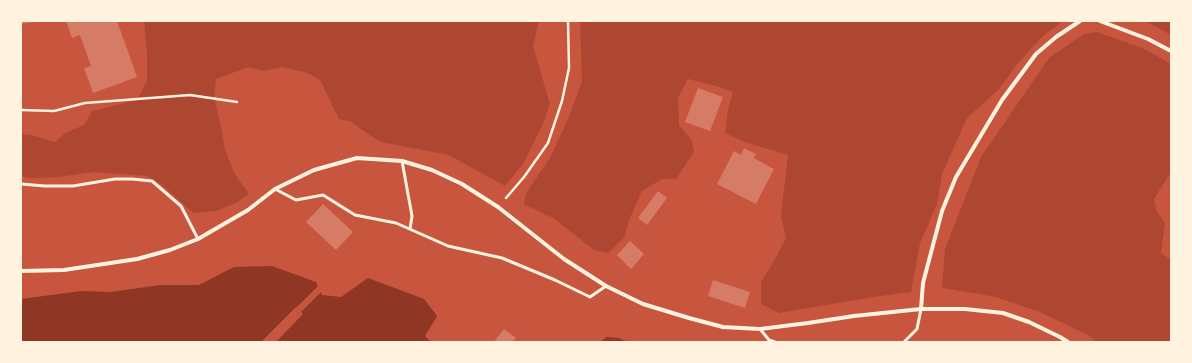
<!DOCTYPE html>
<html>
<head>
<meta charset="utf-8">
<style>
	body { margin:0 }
	#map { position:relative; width:1192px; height:363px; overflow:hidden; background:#c8553d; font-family:"Libre Baskerville",serif }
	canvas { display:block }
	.frame { position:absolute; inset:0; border:22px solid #fff3e0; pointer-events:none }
</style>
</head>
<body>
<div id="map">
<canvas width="1192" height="363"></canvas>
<div class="frame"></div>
</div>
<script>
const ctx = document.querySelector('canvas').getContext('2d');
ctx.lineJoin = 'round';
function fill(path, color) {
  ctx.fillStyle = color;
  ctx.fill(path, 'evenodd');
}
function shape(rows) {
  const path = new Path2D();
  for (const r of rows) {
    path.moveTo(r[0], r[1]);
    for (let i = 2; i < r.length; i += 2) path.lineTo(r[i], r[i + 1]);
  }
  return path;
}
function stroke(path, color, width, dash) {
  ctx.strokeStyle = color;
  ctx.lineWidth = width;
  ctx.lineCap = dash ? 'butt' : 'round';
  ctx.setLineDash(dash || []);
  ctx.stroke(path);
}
fill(shape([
	[144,21,539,21,533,46,550,104,542,126,523,164,505,186,449,155,381,142,362,130,352,122,339,119,320,80,308,73,282,67,264,71,248,67,216,79,214,97,221,126,225,150,234,173,249,194,236,203,216,211,193,213,161,184,147,176,94,172,59,177,30,178,21,176,21,134,31,135,55,142,65,133,84,125,92,111,137,100,147,81,147,51],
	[580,21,1063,21,1043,36,1017,64,999,89,967,118,942,174,937,204,920,243,911,292,873,297,779,313,761,304,761,282,774,261,786,238,781,216,788,155,745,142,725,133,728,109,733,92,716,86,688,79,678,98,679,125,692,141,694,152,676,179,662,179,642,191,629,220,624,238,608,253,594,250,555,219,524,204,526,193,550,158,569,117,582,81],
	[1143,21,1171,21,1171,35,1151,24],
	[1097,32,1142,48,1171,64,1171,172,1154,199,1156,210,1165,223,1161,253,1171,260,1171,342,1096,342,1090,336,1040,312,996,297,942,288,945,249,981,157,1049,58,1084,34]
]), '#ae4732');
fill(shape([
	[272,266,316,282,322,295,341,297,368,278,424,299,437,316,425,336,431,342,21,342,21,299,81,291,111,292,160,285,199,285,234,267],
	[606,337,619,338,628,342,601,342]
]), '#8f3625');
fill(shape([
	[319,285,322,291,301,312,303,314,276,342,261,342,296,307,297,307]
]), '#c8553d');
fill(shape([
	[21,21,34,21,34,22,21,24],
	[66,21,117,21,137,77,93,93,84,68,91,66,80,35,72,38],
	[698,88,723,97,710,131,685,122],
	[744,148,756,154,754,158,774,169,756,204,717,184,734,151,741,155],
	[658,191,667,198,647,225,638,218],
	[323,204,353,232,336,250,306,222],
	[630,241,644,254,631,269,617,255],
	[713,280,750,292,745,308,708,296],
	[504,329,516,338,512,342,494,342]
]), '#d67c66');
stroke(shape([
	[21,110,54,111,85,103,190,95,237,102],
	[506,198,524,177,548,143,562,101,569,68,568,21]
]), '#fff3e0', 2.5);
stroke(shape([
	[402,161,412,216,410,229],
	[21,184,45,186,73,186,115,179,132,179,152,181,181,206,198,239],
	[275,189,296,200,323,195,355,215,396,223,448,246,502,258,555,280,590,297,606,286],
	[760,329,769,340,775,342],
	[904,342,917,329,921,309]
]), '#fff3e0', 3);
stroke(shape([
	[1100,21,1148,39,1171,51],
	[21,271,64,270,137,259,170,250,198,239,248,210,275,189,314,170,357,158,402,161,432,170,462,184,498,207,564,259,606,286,643,304,689,318,723,327,760,329,808,323,854,316,921,309,965,309,1003,313,1029,322,1060,337,1068,342],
	[921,309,923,283,942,211,956,177,1002,100,1036,54,1056,37,1080,21]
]), '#fff3e0', 4);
</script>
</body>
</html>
